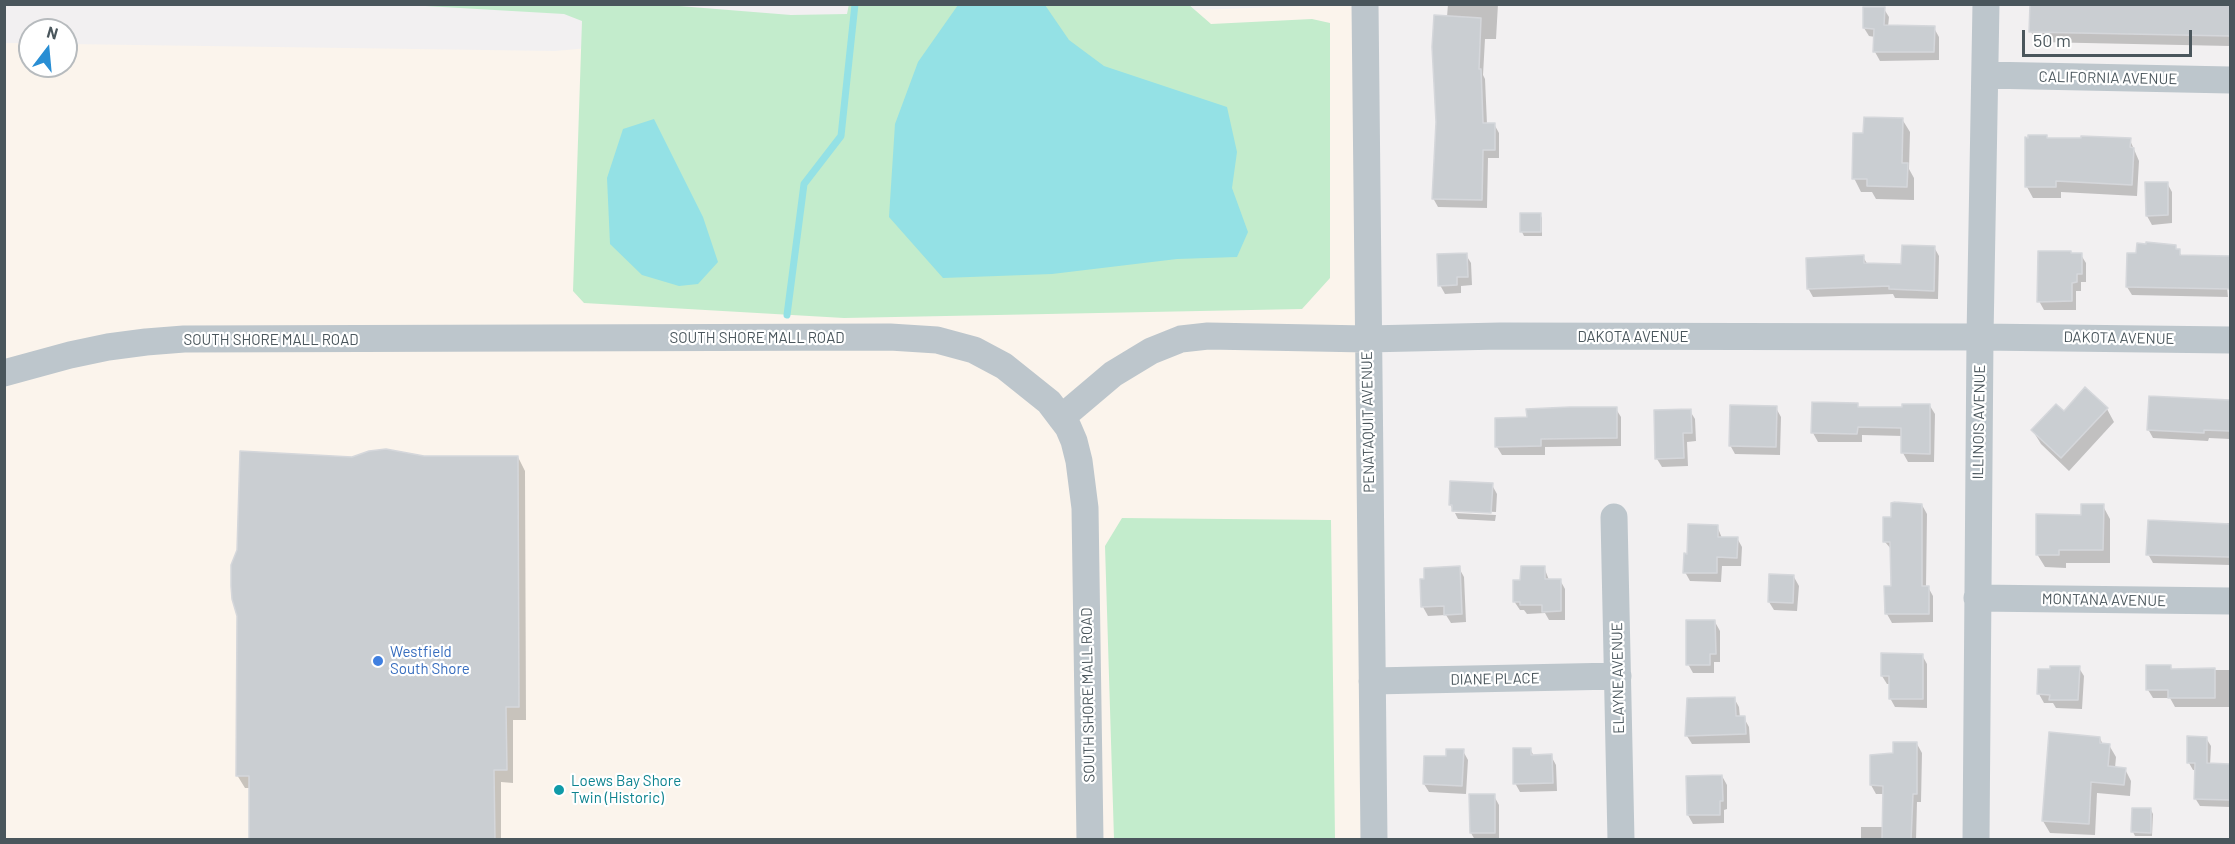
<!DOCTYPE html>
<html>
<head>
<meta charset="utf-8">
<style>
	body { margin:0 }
	#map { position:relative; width:2235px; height:844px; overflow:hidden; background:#f2f0f1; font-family:Barlow,sans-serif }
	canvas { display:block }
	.frame { position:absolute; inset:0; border:6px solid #4a565c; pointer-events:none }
	.north { position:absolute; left:18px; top:18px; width:60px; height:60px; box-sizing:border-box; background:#fff; border:2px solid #b7bbbe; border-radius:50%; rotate:16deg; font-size:16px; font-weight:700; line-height:24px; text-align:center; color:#4a565c }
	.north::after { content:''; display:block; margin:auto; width:21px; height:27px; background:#298ed4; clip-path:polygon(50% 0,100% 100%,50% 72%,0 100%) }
	.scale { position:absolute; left:2022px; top:30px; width:170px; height:27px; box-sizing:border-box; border:3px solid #4a565c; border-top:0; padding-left:8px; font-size:18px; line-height:21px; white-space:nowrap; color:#4a565c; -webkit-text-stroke:4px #fff; paint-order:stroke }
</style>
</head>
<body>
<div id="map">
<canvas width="2235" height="844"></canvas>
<div class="frame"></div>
<div class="north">N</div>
<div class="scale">50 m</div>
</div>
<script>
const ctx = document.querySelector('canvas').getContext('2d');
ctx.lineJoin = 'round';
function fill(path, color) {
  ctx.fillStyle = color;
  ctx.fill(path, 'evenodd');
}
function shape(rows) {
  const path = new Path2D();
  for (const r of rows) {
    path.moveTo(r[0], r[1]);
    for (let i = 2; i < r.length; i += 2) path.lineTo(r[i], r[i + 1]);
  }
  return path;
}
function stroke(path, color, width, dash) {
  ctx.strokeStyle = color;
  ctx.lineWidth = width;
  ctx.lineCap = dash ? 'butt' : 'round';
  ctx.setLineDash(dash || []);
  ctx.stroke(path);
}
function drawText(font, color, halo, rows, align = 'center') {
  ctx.font = font + ' Barlow,sans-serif';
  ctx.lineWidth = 4.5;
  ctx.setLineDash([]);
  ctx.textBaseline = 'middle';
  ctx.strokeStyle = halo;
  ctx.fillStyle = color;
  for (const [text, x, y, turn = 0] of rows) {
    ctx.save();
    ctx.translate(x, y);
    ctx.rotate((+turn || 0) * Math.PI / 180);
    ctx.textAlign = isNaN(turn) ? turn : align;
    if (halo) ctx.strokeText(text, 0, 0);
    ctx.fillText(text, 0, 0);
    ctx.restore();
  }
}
fill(shape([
	[1327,5,1365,5,1374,839,5,840,5,43,30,43,30,66,66,66,66,44,555,51,883,22]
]), '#fbf4ec');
fill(shape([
	[654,4,791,15,847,14,849,4,1188,4,1211,24,1312,19,1330,23,1330,278,1302,309,844,318,584,303,573,291,582,21,564,14,408,5],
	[1122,518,1331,520,1335,839,1114,839,1105,546]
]), '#c3eccc');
fill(shape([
	[1045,5,1069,40,1104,66,1227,107,1237,152,1232,188,1248,232,1237,257,1177,259,1052,274,943,278,889,217,895,124,918,62,958,5],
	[654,119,703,217,718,262,698,284,679,286,642,275,610,244,607,178,623,129]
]), '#94e1e5');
fill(shape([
	[1448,4,1498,4,1496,39,1485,39,1483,75,1485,79,1487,124,1494,124,1499,133,1499,158,1488,158,1487,208,1438,207,1433,198],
	[2031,4,2230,4,2230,46,2037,42,2031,32],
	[1884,9,1889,17,1888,27,1934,28,1939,37,1939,60,1880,61,1875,52,1875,37,1869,36,1864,28],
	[1902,119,1910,132,1909,169,1914,178,1914,200,1876,199,1872,192,1861,192,1854,178,1865,135],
	[2047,139,2130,140,2139,161,2137,196,2061,192,2061,198,2033,198,2027,187],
	[2147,183,2167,183,2172,192,2172,223,2152,225,2147,216],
	[1522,214,1540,214,1542,218,1542,236,1524,236,1522,232],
	[1934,247,1939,256,1938,299,1895,298,1893,294,1813,297,1808,288,1863,257,1868,265,1903,265],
	[2175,247,2182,256,2225,266,2228,297,2132,295,2127,287,2138,255],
	[2071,252,2072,255,2081,255,2086,263,2086,282,2081,282,2081,291,2076,291,2076,310,2044,310,2039,301],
	[1466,255,1471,263,1472,285,1461,286,1461,293,1445,294,1440,285],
	[2150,397,2230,402,2230,399,2230,439,2209,438,2208,441,2153,438,2148,429],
	[1813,404,1857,404,1860,409,1903,409,1930,406,1935,414,1934,462,1908,462,1903,453,1903,436,1862,435,1862,442,1818,442,1813,433],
	[1776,408,1781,417,1780,455,1735,454,1730,445],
	[1616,409,1621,417,1621,446,1545,447,1545,455,1502,455,1497,447,1528,419],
	[2107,409,2114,422,2069,471,2041,444,2033,431,2064,413],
	[1690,411,1695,419,1696,441,1687,442,1688,466,1662,467,1657,459],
	[518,457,525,471,526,720,513,720,513,783,501,782,501,840,250,840,250,788,245,788,237,775,352,458],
	[1492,485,1497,494,1496,512,1454,510,1454,512,1450,504],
	[1922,505,1927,514,1926,587,1928,587,1933,596,1933,622,1892,623,1887,614,1886,588,1892,588,1892,550,1885,542],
	[2103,506,2110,519,2110,563,2066,563,2066,568,2045,567,2037,554,2083,516],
	[1455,513,1496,515,1495,521,1458,519],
	[2227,523,2230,523,2230,565,2153,563,2148,554,2226,525],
	[1717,526,1722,538,1737,538,1742,547,1741,566,1722,566,1721,582,1690,581,1685,572,1689,555],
	[1544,567,1549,580,1560,580,1565,589,1565,620,1549,620,1545,613,1527,614,1524,610,1520,610,1514,601,1521,581],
	[1459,568,1464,577,1466,622,1451,623,1446,615,1428,616,1423,607,1422,581],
	[1794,577,1799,586,1797,611,1774,610,1769,602],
	[1715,622,1720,631,1720,662,1714,662,1714,673,1693,673,1688,664],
	[1922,655,1927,664,1927,708,1895,707,1890,698,1891,684,1887,684,1882,676],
	[2170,666,2173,670,2230,670,2230,707,2175,707,2170,698,2153,698,2148,690],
	[2079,668,2084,676,2082,709,2056,708,2053,703,2044,703,2039,694],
	[1734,698,1739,707,1740,718,1744,718,1749,727,1750,743,1692,744,1687,736],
	[2100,738,2103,745,2109,745,2116,757,2115,768,2125,769,2131,781,2130,796,2097,793,2095,835,2050,833,2043,821],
	[2206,738,2211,746,2210,765,2230,766,2230,807,2200,806,2195,798,2196,770,2193,770,2189,763],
	[1917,744,1922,753,1921,802,1917,802,1916,840,1861,840,1861,827,1883,827,1884,794,1876,794,1871,785,1895,755],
	[1530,749,1534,756,1551,756,1556,765,1557,791,1520,792,1515,783],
	[1463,751,1468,760,1466,794,1429,792,1424,784],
	[1722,776,1727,785,1727,809,1724,810,1724,823,1693,824,1688,815],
	[1494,796,1499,805,1499,840,1475,840,1471,833],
	[2151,810,2153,814,2152,836,2135,836,2133,832]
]), '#0003');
stroke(shape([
	[787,315,804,184,841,136,855,4]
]), '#94e1e5', 7);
const building = shape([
	[2030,4,2230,4,2230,36,2029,32,2030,4],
	[1863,7,1885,7,1884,25,1935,26,1934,52,1873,52,1874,29,1863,28,1863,7],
	[1434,15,1481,18,1479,69,1481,69,1483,123,1495,123,1495,150,1483,150,1482,200,1432,199,1436,122,1432,47,1434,15],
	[1864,117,1903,118,1902,163,1908,163,1907,187,1867,186,1867,179,1852,179,1853,133,1863,133,1864,117],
	[2028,135,2047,135,2047,138,2081,138,2081,136,2131,138,2130,147,2134,148,2132,185,2056,181,2056,187,2025,187,2025,137,2028,138,2028,135],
	[2145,182,2168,182,2168,215,2146,216,2145,182],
	[1520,213,1541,213,1541,232,1520,232,1520,213],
	[2146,242,2176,245,2176,249,2180,249,2180,255,2230,256,2230,289,2126,287,2127,253,2136,253,2137,243,2146,244,2146,242],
	[1902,245,1935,246,1934,291,1889,289,1889,286,1807,289,1806,258,1864,255,1864,263,1901,264,1902,245],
	[2038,251,2071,251,2071,253,2082,253,2082,274,2077,274,2077,282,2072,283,2072,301,2037,302,2038,251],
	[1467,253,1468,277,1457,277,1457,285,1438,286,1437,254,1467,253],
	[2085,387,2108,408,2061,458,2031,430,2056,404,2064,411,2085,387],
	[2149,396,2230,400,2230,431,2204,430,2204,433,2147,430,2149,396],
	[1812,402,1858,403,1858,407,1902,407,1902,404,1930,404,1930,454,1901,453,1901,428,1858,427,1857,434,1811,433,1812,402],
	[1730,405,1777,406,1776,447,1729,446,1730,405],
	[1570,407,1617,407,1617,438,1541,439,1541,446,1495,447,1495,418,1527,417,1526,409,1570,407],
	[1691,409,1692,433,1683,433,1684,458,1655,459,1654,410,1691,409],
	[386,449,424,456,518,456,519,707,506,707,507,770,494,770,495,840,249,840,249,776,236,776,237,616,232,599,231,586,231,565,237,550,240,451,352,457,369,451,386,449],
	[1450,481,1493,483,1491,513,1452,511,1452,505,1449,505,1450,481],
	[1895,502,1922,504,1922,586,1929,586,1929,614,1885,614,1884,586,1891,586,1890,542,1883,542,1883,517,1891,517,1891,503,1895,502],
	[2081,504,2104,504,2103,550,2059,550,2059,555,2036,555,2036,514,2081,515,2081,504],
	[2148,520,2230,524,2230,557,2146,555,2148,520],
	[1688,524,1718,525,1718,537,1738,537,1737,558,1717,557,1717,573,1683,573,1684,553,1687,554,1688,524],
	[1460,566,1462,614,1444,615,1444,606,1421,607,1420,579,1424,579,1424,568,1460,566],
	[1521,566,1545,566,1545,579,1561,579,1561,611,1542,612,1542,605,1520,605,1520,602,1513,602,1513,580,1520,580,1521,566],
	[1769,574,1794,575,1793,603,1768,602,1769,574],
	[1686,620,1715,620,1716,654,1710,654,1710,665,1686,665,1686,620],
	[1881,653,1923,654,1923,699,1889,699,1889,676,1881,676,1881,653],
	[2146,665,2171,665,2171,669,2215,668,2215,698,2168,698,2168,690,2146,690,2146,665],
	[2050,666,2080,666,2078,700,2049,700,2050,695,2037,694,2038,669,2050,669,2050,666],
	[1735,697,1736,716,1745,716,1746,734,1685,736,1687,698,1735,697],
	[2049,732,2100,737,2100,743,2110,744,2108,766,2126,768,2124,785,2091,782,2089,824,2042,821,2049,732],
	[2187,736,2207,737,2207,763,2230,764,2230,800,2194,799,2195,763,2187,763,2187,736],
	[1893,742,1917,742,1917,794,1913,794,1911,840,1882,840,1883,786,1870,785,1870,755,1893,753,1893,742],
	[1513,748,1531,748,1531,755,1552,754,1553,783,1513,784,1513,748],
	[1446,749,1464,749,1462,786,1423,784,1424,756,1446,756,1446,749],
	[1722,775,1723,801,1720,801,1720,815,1687,815,1686,776,1722,775],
	[1469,794,1495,794,1495,833,1470,833,1469,794],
	[2132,808,2151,808,2151,833,2131,832,2132,808]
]);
fill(building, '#caced2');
stroke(building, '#d5d7db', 1.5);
stroke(shape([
	[1365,4,1374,840],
	[1985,75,2230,80],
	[4,373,70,355,108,347,146,342,184,339,890,337,937,340,974,350,1004,366,1049,402,1068,427,1074,441,1079,461,1085,508,1090,840],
	[1061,418,1113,374,1151,351,1181,339,1208,336,1367,339,1500,336,1980,337,2230,340],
	[1614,517,1621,840],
	[1977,598,2230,601],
	[1372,681,1618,676],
	[1976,840,1980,337,1986,4]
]), '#bdc6cc', 27);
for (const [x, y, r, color] of [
	[378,661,6,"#3f7fe0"],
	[559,790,6,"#0f9aa8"]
]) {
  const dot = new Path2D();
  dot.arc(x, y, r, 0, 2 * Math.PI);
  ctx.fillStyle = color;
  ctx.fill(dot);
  stroke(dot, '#fff', 2);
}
drawText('15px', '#4a565c', '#fff', [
	["CALIFORNIA AVENUE",2108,78,1],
	["DAKOTA AVENUE",1633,337],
	["SOUTH SHORE MALL ROAD",757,338],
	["DAKOTA AVENUE",2119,338,1],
	["SOUTH SHORE MALL ROAD",271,340],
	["PENATAQUIT AVENUE",1368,422,-91],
	["ILLINOIS AVENUE",1979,422,-89],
	["MONTANA AVENUE",2104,600,1],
	["ELAYNE AVENUE",1618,678,-91],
	["DIANE PLACE",1495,679,-1],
	["SOUTH SHORE MALL ROAD",1088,695,-91]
]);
drawText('15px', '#366cbe', '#fff', [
	["Westfield",390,652],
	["South Shore",390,669]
], 'left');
drawText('15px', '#0d838f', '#fff', [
	["Loews Bay Shore",571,781],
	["Twin (Historic)",571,798]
], 'left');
</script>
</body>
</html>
